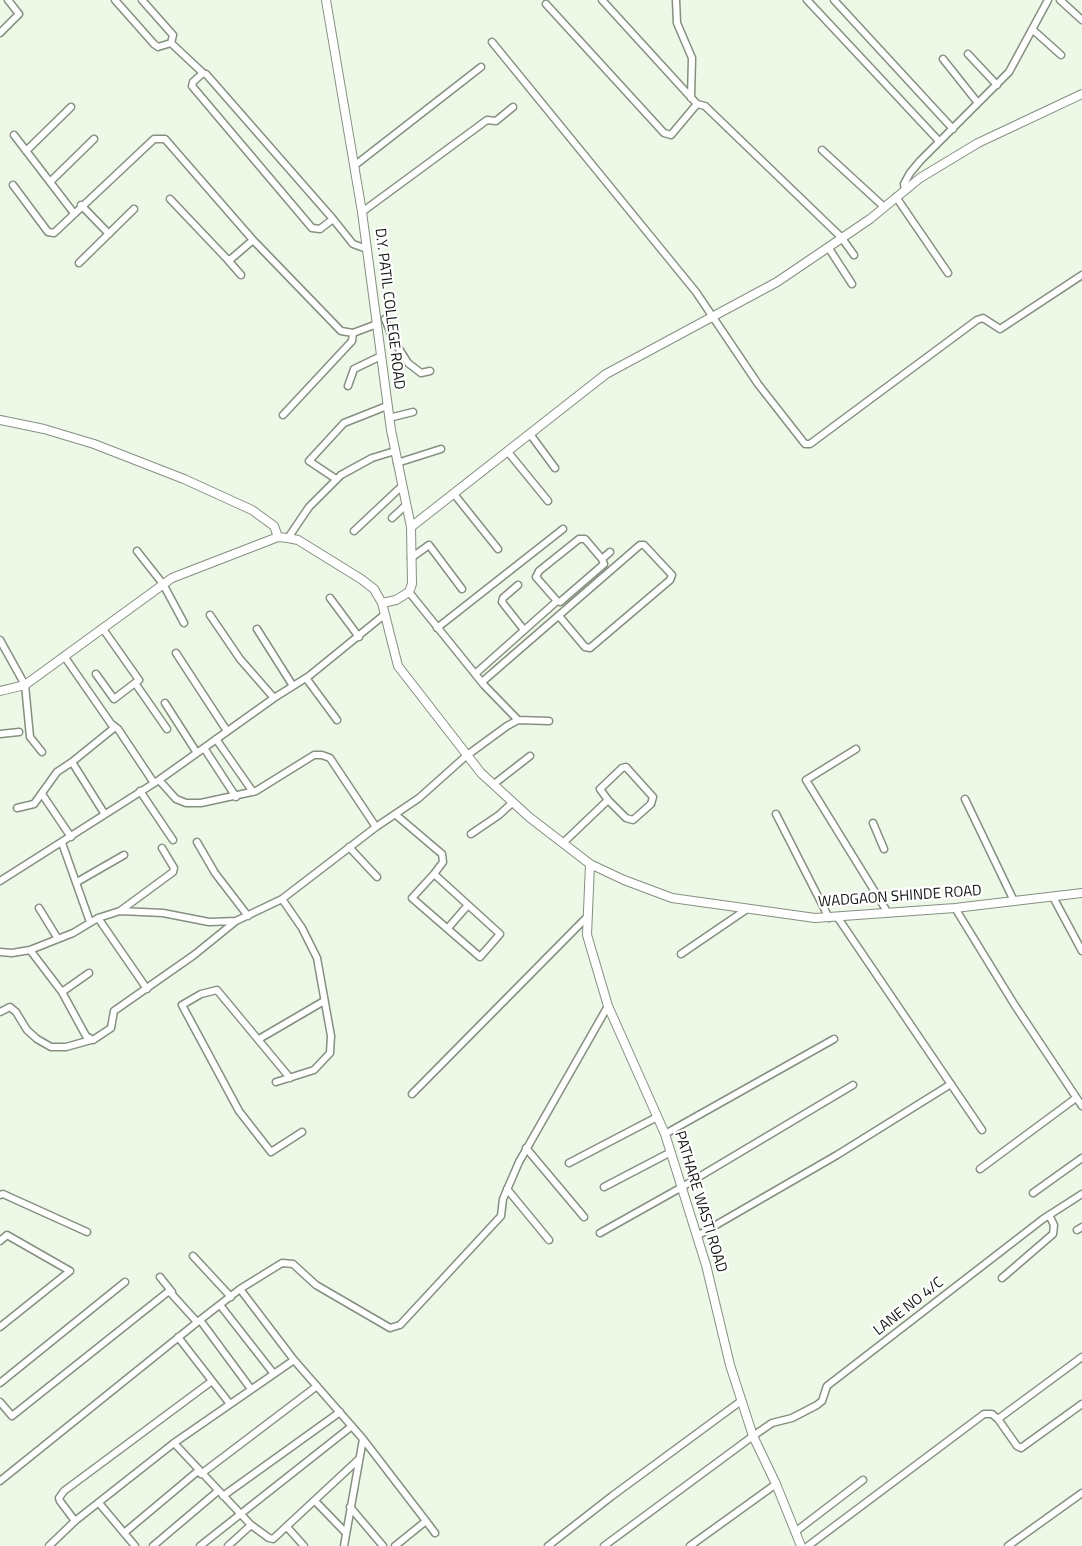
<!DOCTYPE html>
<html>
<head>
<meta charset="utf-8">
<style>
	body { margin:0 }
	canvas { display:block; background:#edf8e7 }
</style>
</head>
<body>
<canvas width="1082" height="1546"></canvas>
<script>
const ctx = document.querySelector('canvas').getContext('2d');
ctx.lineJoin = 'round';
function shape(rows) {
  const path = new Path2D();
  for (const r of rows) {
    path.moveTo(r[0], r[1]);
    for (let i = 2; i < r.length; i += 2) path.lineTo(r[i], r[i + 1]);
  }
  return path;
}
function stroke(path, color, width, dash) {
  ctx.strokeStyle = color;
  ctx.lineWidth = width;
  ctx.lineCap = dash ? 'butt' : 'round';
  ctx.setLineDash(dash || []);
  ctx.stroke(path);
}
function drawText(font, color, halo, rows, align = 'center') {
  ctx.font = font + ' "Titillium Web",sans-serif';
  ctx.lineWidth = 4.5;
  ctx.setLineDash([]);
  ctx.textBaseline = 'middle';
  ctx.strokeStyle = halo;
  ctx.fillStyle = color;
  for (const [text, x, y, turn = 0] of rows) {
    ctx.save();
    ctx.translate(x, y);
    ctx.rotate((+turn || 0) * Math.PI / 180);
    ctx.textAlign = isNaN(turn) ? turn : align;
    if (halo) ctx.strokeText(text, 0, 0);
    ctx.fillText(text, 0, 0);
    ctx.restore();
  }
}
const minor = shape([
	[115,0,154,44,158,47,171,43,173,35,142,0],
	[602,0,697,104],
	[676,0,677,23,692,58,691,98],
	[807,0,938,140],
	[834,0,953,129],
	[1060,0,1082,20],
	[546,4,664,133,671,135,697,104,705,106,841,237,854,255],
	[1032,29,1061,55],
	[0,33,19,14,8,0],
	[492,42,696,292,758,384,805,444,810,444,977,320,983,318,1000,329,1082,275],
	[171,43,203,73],
	[968,54,997,85],
	[943,59,978,103],
	[14,135,73,212],
	[822,150,883,206],
	[26,151,71,107],
	[354,166,481,67],
	[50,182,94,139],
	[13,185,48,232,54,233,154,139,165,139,253,240,341,331,353,333,377,324],
	[905,190,904,184,910,173,920,161,1009,72,1048,0],
	[896,197,948,273],
	[170,199,227,259,231,259,253,240],
	[81,205,109,234],
	[362,212,487,120,496,121,513,107],
	[333,219,206,74,203,73,193,82,192,86,312,228,320,229,333,219,353,244,367,249],
	[828,247,852,284],
	[227,259,241,275],
	[79,263,134,209],
	[385,319,394,341,408,363,421,373,430,371],
	[348,386,354,369,381,356],
	[283,415,352,341,353,333],
	[389,418,413,412],
	[530,434,555,468],
	[508,452,548,501],
	[397,463,441,449],
	[336,479,309,461,344,423,387,406],
	[454,494,498,549],
	[392,518,406,505],
	[354,531,402,486],
	[288,538,309,507,341,475,372,458,395,451],
	[137,551,163,584,184,623],
	[411,558,429,545,462,589],
	[602,559,604,564,560,602,557,601,536,577,539,571,579,539,585,539,602,559,610,552],
	[518,585,503,598,502,602,524,630],
	[409,592,484,685,518,720],
	[330,598,359,637],
	[210,615,240,659,274,698],
	[437,628,563,529],
	[257,629,293,686],
	[0,640,25,685,30,737,42,752],
	[176,653,227,731],
	[64,656,114,728,72,762,104,813],
	[96,674,114,699,139,680,103,629],
	[475,674,557,601],
	[306,678,337,720],
	[482,682,640,545,644,545,672,575,670,580,590,648,585,647,559,616],
	[135,683,167,729],
	[165,703,197,753],
	[113,725,118,729,154,783],
	[0,734,19,732],
	[216,739,253,792],
	[204,748,236,797],
	[856,749,806,780,888,913],
	[159,780,176,799,186,803,201,803,256,791,314,755,322,755,330,758,376,827],
	[494,784,530,756],
	[140,791,173,840],
	[42,794,71,837],
	[965,799,1014,901],
	[17,808,34,804,57,772,72,762],
	[776,814,829,918],
	[396,815,442,854,443,862,434,874,500,934,480,957,412,898,434,874],
	[873,823,884,849],
	[471,834,499,815,513,802],
	[197,842,215,873,248,916],
	[62,843,90,922],
	[563,843,608,800,600,789,622,768,626,767,653,797,651,804,633,820,626,818,608,800],
	[349,847,377,877],
	[0,881,159,780,274,698,309,676,384,615],
	[77,882,124,855],
	[1053,897,1082,951],
	[39,908,58,939],
	[955,908,1014,1004,1082,1106],
	[120,911,173,872,174,868,162,848],
	[98,918,147,989],
	[838,918,982,1130],
	[448,928,468,905],
	[30,950,62,992,86,1036,93,1040,111,1028,114,1011,194,955,236,921,282,899,376,827,419,798,466,756,507,726,518,720,549,721],
	[0,952,12,953,30,950,73,933,98,918,120,911,163,913,209,922,236,921],
	[681,954,747,909],
	[62,992,89,973],
	[0,1012,10,1007,16,1012,27,1030,37,1039,51,1047,66,1047,91,1040],
	[259,1039,324,1001],
	[290,1078,217,990,201,994,182,1005,239,1111,271,1152,302,1132],
	[276,1082,314,1070,330,1053,331,1036,317,958,302,928,282,899],
	[412,1094,588,916],
	[665,1134,834,1039],
	[526,1148,584,1217],
	[569,1163,657,1117],
	[980,1169,1076,1098],
	[604,1187,671,1152],
	[507,1189,549,1240],
	[1033,1193,1082,1158],
	[0,1195,3,1194,87,1232],
	[1077,1230,1082,1227],
	[600,1233,682,1187,853,1085],
	[697,1236,837,1155,951,1084],
	[0,1241,7,1235,70,1271,0,1327],
	[193,1256,231,1297],
	[160,1277,172,1292],
	[1002,1278,1053,1234,1054,1225,1049,1215],
	[240,1289,294,1360,363,1439,344,1546],
	[220,1305,274,1374],
	[200,1320,251,1389],
	[178,1337,230,1404],
	[0,1383,125,1282],
	[0,1402,12,1416,169,1291,197,1322],
	[998,1419,1017,1446,1021,1448,1082,1404],
	[363,1439,426,1521,395,1546],
	[174,1443,251,1525,269,1538,273,1539,359,1459],
	[201,1474,317,1386],
	[0,1481,200,1320,240,1289,282,1263,293,1264,316,1285,390,1328,400,1325,501,1216,503,1199,519,1162,608,1006],
	[223,1496,340,1412],
	[315,1501,346,1533],
	[99,1503,135,1546],
	[350,1507,383,1546],
	[75,1521,60,1501,59,1498,64,1491,212,1381],
	[426,1521,435,1533],
	[287,1527,304,1546],
	[795,1532,863,1480],
	[124,1533,198,1471],
	[49,1546,75,1521,174,1443,294,1360],
	[153,1546,218,1491],
	[200,1546,352,1426],
	[228,1546,251,1525],
	[548,1546,612,1496,741,1401],
	[604,1546,753,1436,772,1423,792,1418,817,1405,822,1401,827,1386,1043,1219,1082,1194],
	[690,1546,776,1484],
	[808,1546,984,1414,992,1414,998,1419,1082,1357],
	[1008,1546,1082,1493]
]);
const tertiary = shape([
	[326,0,362,212,391,430,411,527,412,584,409,592,396,600,382,603],
	[0,420,44,429,94,444,184,479,252,510,274,526,278,537],
	[411,527,606,374,777,282,870,219,920,178,978,143,1082,94],
	[0,691,25,685,172,578,278,537,288,538,298,540,361,579,374,589,382,603,398,666,481,773,529,817,590,864,624,880,672,898,815,918,955,908,1082,893],
	[590,864,587,935,608,1006,665,1134,706,1265,730,1365,753,1436,776,1484,801,1546]
]);
stroke(minor, '#859080', 9);
stroke(tertiary, '#859080', 10);
stroke(minor, '#fff', 6);
stroke(tertiary, '#fff', 8);
drawText('15px', '#11150f', '#fff', [
	["D.Y. PATIL COLLEGE ROAD",389,309,83],
	["WADGAON SHINDE ROAD",900,897,-4],
	["PATHARE WASTI ROAD",700,1202,73],
	["LANE NO 4/C",909,1307,-38]
]);
</script>
</body>
</html>
